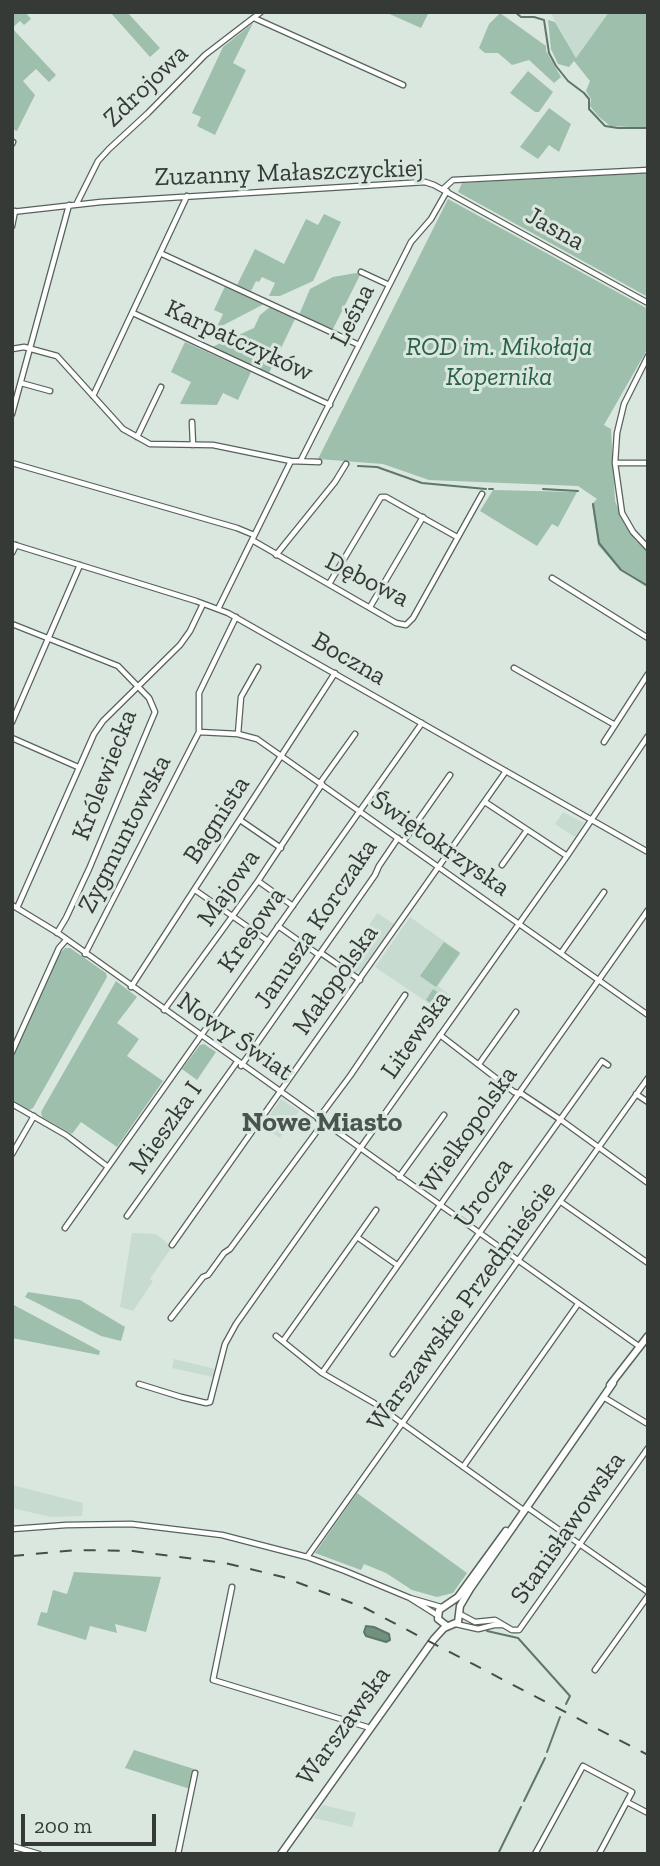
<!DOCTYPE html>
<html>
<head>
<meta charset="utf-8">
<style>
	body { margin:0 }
	#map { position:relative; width:660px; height:1866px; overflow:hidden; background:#dae7df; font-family:"Zilla Slab",serif }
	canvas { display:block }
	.frame { position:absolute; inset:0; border:14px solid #353a37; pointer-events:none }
	.scale { position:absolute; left:21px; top:1814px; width:135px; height:32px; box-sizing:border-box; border:4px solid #353a37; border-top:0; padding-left:9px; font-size:21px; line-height:24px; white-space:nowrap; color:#353a37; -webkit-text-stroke:5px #dae7df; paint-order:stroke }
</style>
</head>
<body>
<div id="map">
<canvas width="660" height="1866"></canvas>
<div class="frame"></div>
<div class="scale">200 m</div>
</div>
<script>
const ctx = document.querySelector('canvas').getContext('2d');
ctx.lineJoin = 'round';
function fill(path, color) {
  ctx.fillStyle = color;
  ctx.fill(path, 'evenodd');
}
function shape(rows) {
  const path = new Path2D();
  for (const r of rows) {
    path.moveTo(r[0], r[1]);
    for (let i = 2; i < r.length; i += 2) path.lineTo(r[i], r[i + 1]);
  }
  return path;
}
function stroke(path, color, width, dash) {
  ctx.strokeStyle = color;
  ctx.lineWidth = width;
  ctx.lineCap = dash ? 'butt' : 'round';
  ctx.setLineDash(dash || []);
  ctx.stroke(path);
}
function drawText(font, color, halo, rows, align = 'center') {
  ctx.font = font + ' "Zilla Slab",serif';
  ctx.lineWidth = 6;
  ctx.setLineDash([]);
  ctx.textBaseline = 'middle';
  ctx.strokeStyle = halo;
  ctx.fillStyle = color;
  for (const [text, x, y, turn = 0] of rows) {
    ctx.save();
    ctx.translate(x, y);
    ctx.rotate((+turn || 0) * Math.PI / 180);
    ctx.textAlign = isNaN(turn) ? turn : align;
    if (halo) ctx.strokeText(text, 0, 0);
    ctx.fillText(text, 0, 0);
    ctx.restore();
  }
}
fill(shape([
	[550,12,609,12,576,58],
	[563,812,584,823,575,837,555,824],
	[377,913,394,924,361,971,355,972,344,964],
	[410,917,461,953,438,986,454,998,443,1013,375,967],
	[281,1099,299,1111,280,1138,262,1126],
	[132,1233,156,1234,172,1247,150,1279,153,1281,133,1311,120,1307],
	[174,1359,215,1369,213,1377,172,1368],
	[12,1485,83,1503,82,1516,51,1517,12,1508],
	[323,1805,356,1813,352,1827,314,1818]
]), '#c8dbd0');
fill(shape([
	[12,12,25,12,31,19,24,25,20,21,12,28],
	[110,12,127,12,160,48,150,57],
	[385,12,429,12,421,28],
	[609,12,648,12,648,128,610,126,598,116,590,106,591,99,586,91,590,81,574,61,569,67,558,64,551,49,548,20,555,22,576,58],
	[500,13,546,46,546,51,561,77,554,83,529,60,512,65,498,53,485,53,479,48,489,24],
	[253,23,233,63,246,70,215,135,197,126,201,117,192,113,223,47],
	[12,28,56,75,49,82,36,69,23,81,35,95,17,131,12,129],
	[528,71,553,92,539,112,535,112,510,93],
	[549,108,571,124,559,152,549,145,538,159,520,147],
	[648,173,648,297,458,192,462,183],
	[448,199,648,309,648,348,604,425,611,429,615,501,625,525,635,540,648,551,648,588,619,569,598,545,592,504,597,499,578,486,429,480,383,464,318,459],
	[324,214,341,222,313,281,280,296,269,296,275,283,262,277,259,282,256,281,251,291,237,285,255,249,284,264,306,219,318,225],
	[356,273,360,275,333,329,299,315,310,289,333,277],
	[226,284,266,303,216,329,223,314,214,310],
	[270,307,295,319,269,373,212,347,254,328,260,315],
	[185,342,251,372,238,400,223,393,217,405,180,404,191,382,171,372],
	[493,490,577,492,558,527,552,524,537,546,480,511],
	[444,942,460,953,436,987,420,976],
	[65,948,70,948,106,973,107,977,33,1108,29,1110,12,1100,12,1057,59,954],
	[116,981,137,997,117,1023,139,1039,127,1056,163,1081,117,1147,81,1122,72,1134,42,1117,41,1112],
	[433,989,451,1001,444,1012,426,1000],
	[204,1044,216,1052,197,1080,182,1069,200,1045],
	[28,1292,80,1300,125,1327,121,1341,101,1336,37,1303,25,1297],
	[12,1304,100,1351,99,1355,12,1338],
	[357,1493,467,1573,453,1593,437,1597,412,1590,386,1573,364,1564,361,1570,315,1553],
	[74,1572,161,1577,146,1632,115,1624,117,1633,90,1626,86,1640,37,1625,41,1612,47,1613,53,1590,67,1594],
	[134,1750,194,1769,190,1789,125,1768]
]), '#9fbfad');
const water = shape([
	[366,1626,374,1627,389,1634,390,1640,386,1642,366,1636,364,1632,366,1626]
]);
fill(water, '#71917f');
stroke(water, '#5f7769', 2);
stroke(shape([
	[515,12,521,17,534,17,544,20,549,53,556,66,568,81,584,93,589,99,589,109,605,126,618,128,648,128],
	[358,466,377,467,422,483,486,489],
	[489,489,493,489],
	[543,489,578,491],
	[593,504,599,543,621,570,648,586],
	[487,1631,518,1638,570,1696,566,1704],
	[547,1752,560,1717],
	[524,1801,545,1758],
	[498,1854,521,1807]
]), '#5f7769', 2);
const minor = shape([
	[254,18,403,85],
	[12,144,13,142],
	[443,189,453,180,648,170],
	[77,203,98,161,109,149,148,113,205,55,261,12],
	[12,212,101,202,425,182,434,185,648,303],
	[12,226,15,211],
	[160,253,359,345],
	[361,272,389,285],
	[133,313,330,405],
	[12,349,24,347,57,356,123,429,150,444,213,445,291,461,319,462],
	[648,356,624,404,617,433,615,463,622,513,633,532,648,548],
	[21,383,50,391],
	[93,396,187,196],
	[12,414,69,205],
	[192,422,193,445],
	[137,437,161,387],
	[301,460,411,242,431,219,447,191],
	[12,463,237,528,254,535],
	[615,463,648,463],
	[252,540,396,623,406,625,413,618,482,494],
	[12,544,196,601,228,613,648,852],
	[12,553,16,545],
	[276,555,335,482,346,464],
	[552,578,648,638],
	[329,584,381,497,386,497,457,537],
	[370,607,423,517],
	[218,609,291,461],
	[12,624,118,666,149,698,155,712,89,869,66,918,57,933],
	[514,668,615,725],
	[12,722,80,565],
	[199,732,238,734,257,739,648,1015],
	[199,732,199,693,236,617],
	[238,734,241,697,258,667],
	[12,738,78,767],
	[604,742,648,674],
	[320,783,355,734],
	[485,802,567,856],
	[240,820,281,848],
	[403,842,450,775],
	[502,865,527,830],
	[258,881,293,906],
	[195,890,268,941],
	[12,905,58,933,640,1347],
	[17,908,94,734,103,721,180,645,190,631,203,604],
	[278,926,319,955],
	[321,953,360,980],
	[561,953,604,892],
	[85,954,199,732],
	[131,987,335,673],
	[164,1010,258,881,322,784],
	[440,1035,514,1092,522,1094,561,1120,648,1183],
	[12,1052,59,948,66,940],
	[479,1064,516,1012],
	[241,1066,375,875,379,866,398,838],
	[636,1094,648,1102],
	[12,1104,66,1135,108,1167],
	[318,1119,350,1076,405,995],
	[12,1154,34,1116],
	[399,1177,444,1115],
	[561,1202,648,1263],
	[127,1216,237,1062],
	[65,1228,422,723],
	[357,1237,376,1210],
	[172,1245,506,771],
	[171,1318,203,1277,208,1275,224,1253,230,1249,323,1123],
	[276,1336,322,1373,374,1403,522,1509],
	[283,1341,357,1237,397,1265],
	[393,1354,602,1061,608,1065],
	[322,1373,648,910],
	[139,1384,181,1397,206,1403,210,1402,225,1344,236,1324,567,856,648,736],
	[605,1398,648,1424],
	[463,1467,578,1304],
	[528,1508,648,1592],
	[12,1529,66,1525,131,1524,222,1535,307,1557,345,1571,410,1598,437,1615],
	[307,1557,648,1078],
	[232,1587,213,1680,367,1727],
	[410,1598,441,1607],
	[460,1614,475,1622,495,1620,512,1630,519,1630,648,1448],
	[456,1624,478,1629,494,1625,502,1625],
	[595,1670,648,1596],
	[627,1802,648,1813],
	[12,1846,39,1854],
	[178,1854,195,1773],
	[535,1854,583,1766,632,1792,599,1854]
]);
const major = shape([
	[610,1385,648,1336],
	[447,1626,438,1619,439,1610,458,1597,506,1531],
	[281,1854,434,1639,444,1628,458,1622,460,1606,470,1589,613,1383]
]);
stroke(minor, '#57625b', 7);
stroke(major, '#57625b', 9);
stroke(minor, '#fff', 4.5);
stroke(major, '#fff', 6);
stroke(shape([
	[12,1556,76,1550,133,1551,225,1563,283,1577,365,1608,648,1755]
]), '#474d4a', 2, [12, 12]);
drawText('26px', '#353a37', '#dae7df', [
	["Zdrojowa",146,86,-44],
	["Zuzanny Małaszczyckiej",289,173,-2],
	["Jasna",555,229,29],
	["Leśna",353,315,-63],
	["Karpatczyków",239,341,25],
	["Dębowa",367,580,27],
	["Boczna",349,659,30],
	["Królewiecka",105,775,-69],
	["Bagnista",217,820,-57],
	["Zygmuntowska",125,834,-63],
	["Świętokrzyska",440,844,35],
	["Majowa",229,888,-55],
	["Janusza Korczaka",316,924,-56],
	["Kresowa",252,930,-55],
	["Małopolska",336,980,-55],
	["Litewska",416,1035,-55],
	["Nowy Świat",235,1037,35],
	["Mieszka I",166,1128,-55],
	["Wielkopolska",469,1130,-55],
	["Urocza",484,1193,-54],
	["Warszawskie Przedmieście",462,1306,-54],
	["Stanisławowska",568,1528,-55],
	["Warszawska",344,1726,-54]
]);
drawText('italic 26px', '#296246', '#dae7df', [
	["ROD im. Mikołaja",499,348],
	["Kopernika",499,378]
]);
drawText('bold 28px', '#4a544e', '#dae7df', [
	["Nowe Miasto",322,1123]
]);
</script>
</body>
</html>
